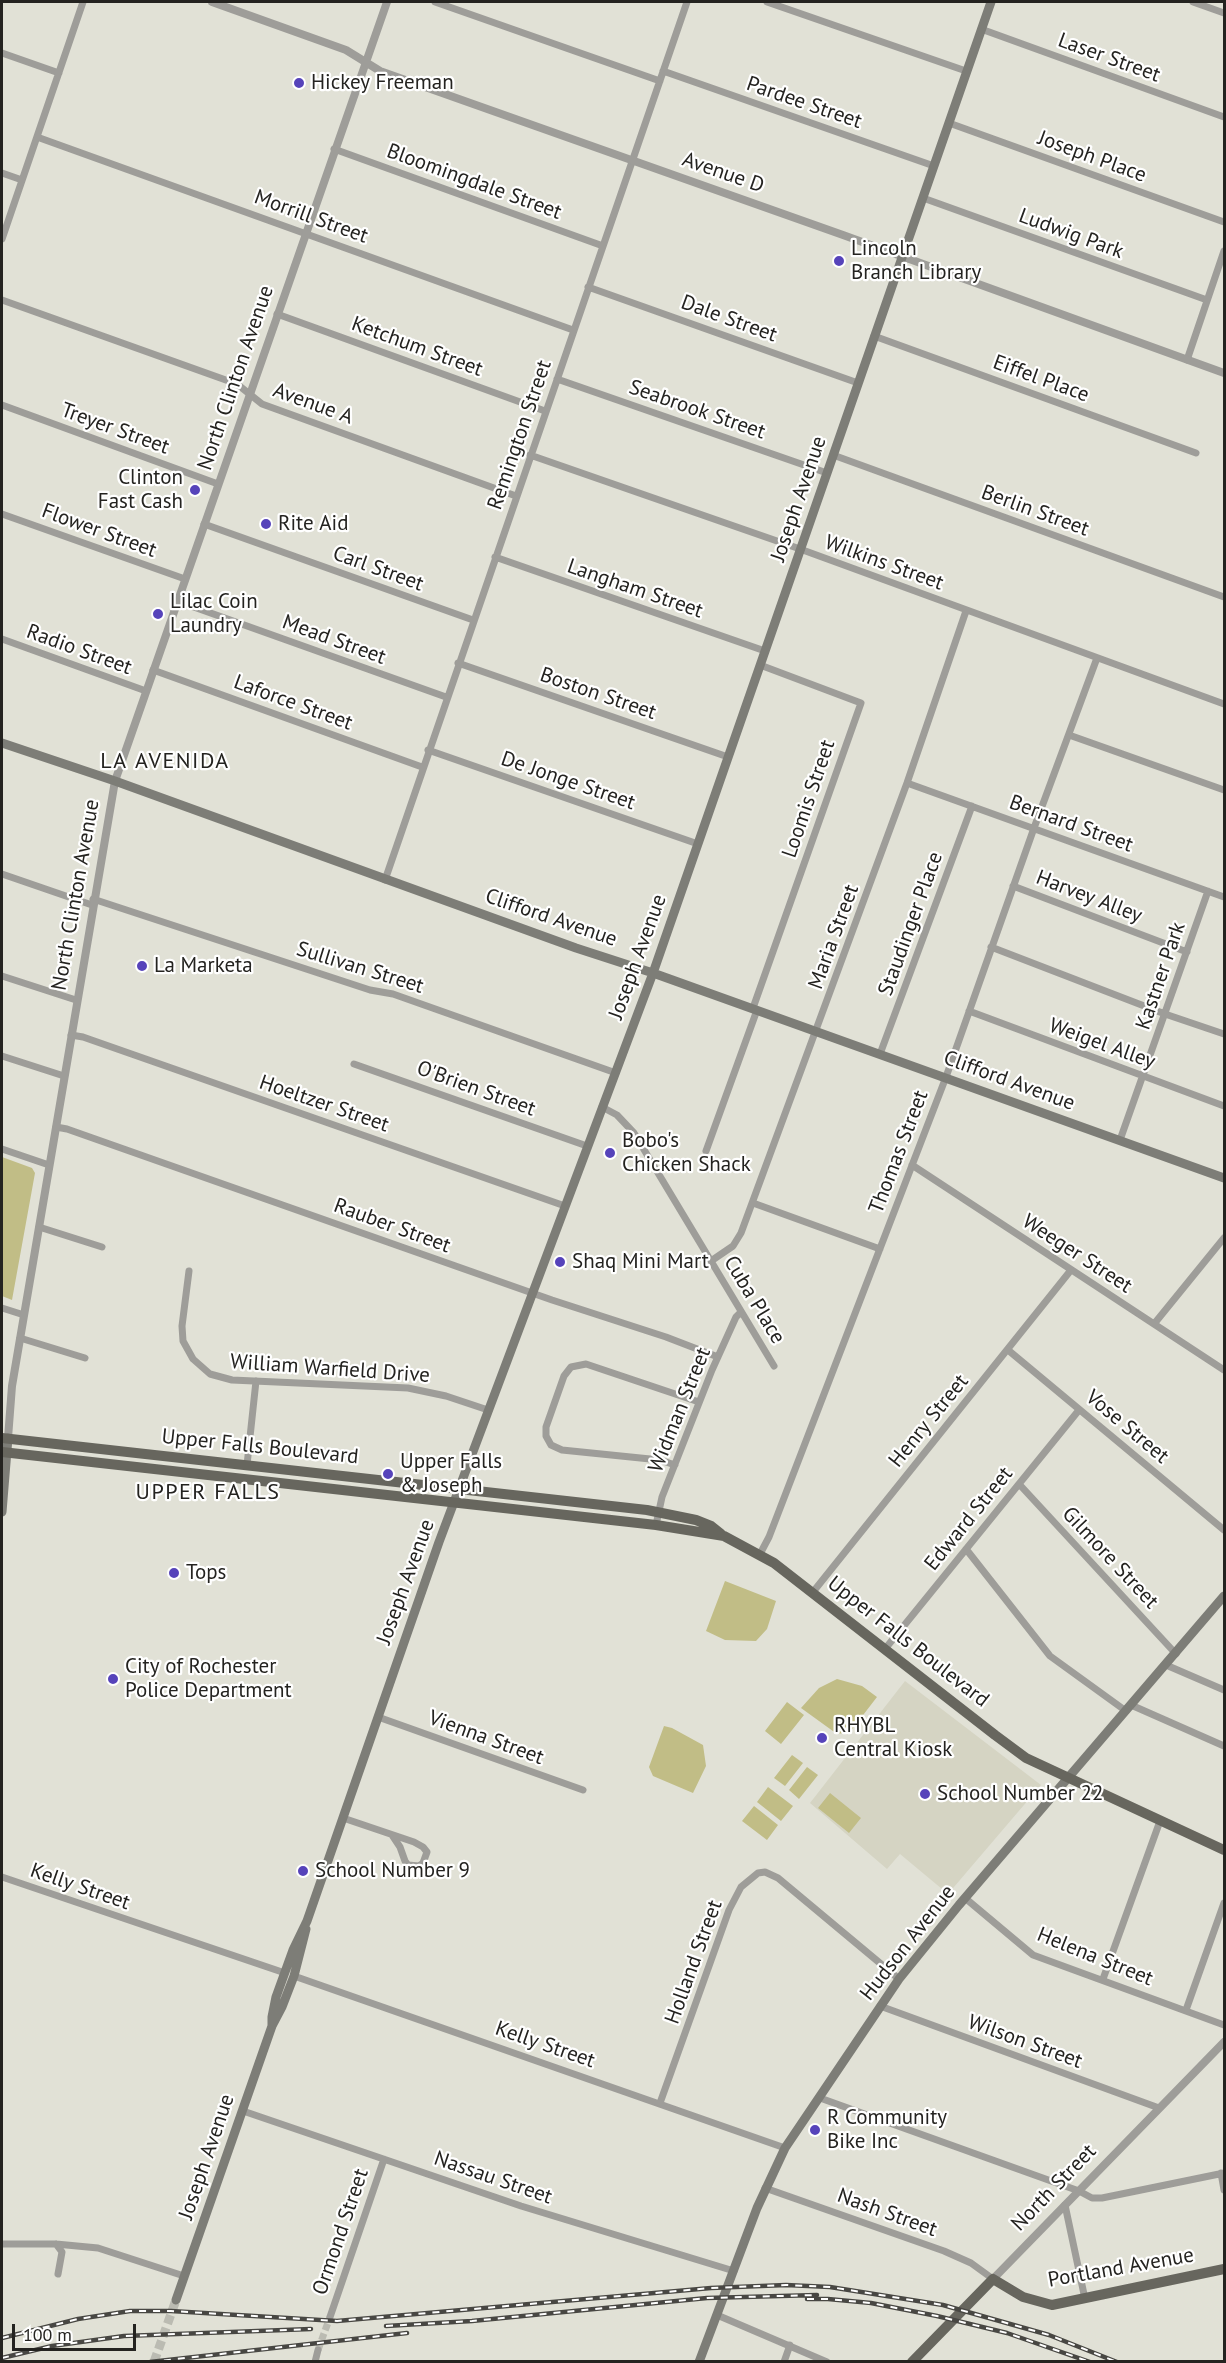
<!DOCTYPE html>
<html>
<head>
<meta charset="utf-8">
<style>
	body { margin:0 }
	#map { position:relative; width:1226px; height:2363px; overflow:hidden; background:#e1e1d6; font-family:"PT Sans",sans-serif }
	canvas { display:block }
	.frame { position:absolute; inset:0; border:3px solid #242320; pointer-events:none }
	.scale { position:absolute; left:12px; top:2324px; width:124px; height:27px; box-sizing:border-box; border:3px solid #242320; border-top:0; padding-left:8px; font-size:18px; line-height:21px; white-space:nowrap; color:#242320; -webkit-text-stroke:4px #fff; paint-order:stroke }
</style>
</head>
<body>
<div id="map">
<canvas width="1226" height="2363"></canvas>
<div class="frame"></div>
<div class="scale">100 m</div>
</div>
<script>
const ctx = document.querySelector('canvas').getContext('2d');
ctx.lineJoin = 'round';
function fill(path, color) {
  ctx.fillStyle = color;
  ctx.fill(path, 'evenodd');
}
function shape(rows) {
  const path = new Path2D();
  for (const r of rows) {
    path.moveTo(r[0], r[1]);
    for (let i = 2; i < r.length; i += 2) path.lineTo(r[i], r[i + 1]);
  }
  return path;
}
function stroke(path, color, width, dash) {
  ctx.strokeStyle = color;
  ctx.lineWidth = width;
  ctx.lineCap = dash ? 'butt' : 'round';
  ctx.setLineDash(dash || []);
  ctx.stroke(path);
}
function drawText(font, color, halo, rows, align = 'center') {
  ctx.font = font + ' "PT Sans",sans-serif';
  ctx.lineWidth = 4.5;
  ctx.setLineDash([]);
  ctx.textBaseline = 'middle';
  ctx.strokeStyle = halo;
  ctx.fillStyle = color;
  for (const [text, x, y, turn = 0] of rows) {
    ctx.save();
    ctx.translate(x, y);
    ctx.rotate((+turn || 0) * Math.PI / 180);
    ctx.textAlign = isNaN(turn) ? turn : align;
    if (halo) ctx.strokeText(text, 0, 0);
    ctx.fillText(text, 0, 0);
    ctx.restore();
  }
}
fill(shape([
	[905,1681,1041,1785,948,1894,900,1854,887,1869,810,1803]
]), '#d5d4c3');
fill(shape([
	[2,1157,32,1168,35,1173,12,1300,2,1296],
	[725,1581,776,1601,767,1629,756,1641,725,1640,706,1631],
	[837,1679,862,1686,877,1697,850,1732,837,1734,801,1708,819,1688],
	[787,1702,804,1715,781,1744,765,1731],
	[664,1726,672,1728,703,1745,706,1766,693,1793,653,1776,649,1767],
	[792,1755,803,1763,785,1786,774,1778],
	[807,1767,818,1775,799,1799,789,1790],
	[768,1787,793,1806,781,1821,757,1802],
	[830,1793,861,1818,849,1833,818,1808],
	[754,1806,778,1825,767,1840,742,1821]
]), '#c1bd86');
stroke(shape([
	[318,2350,330,2317]
]), '#bbbbb2', 7, [7, 3.5]);
stroke(shape([
	[154,2362,176,2300]
]), '#bbbbb2', 9, [9, 4.5]);
stroke(shape([
	[435,2,660,81],
	[767,2,966,71],
	[1193,2,1224,13],
	[981,29,1224,117],
	[2,53,59,73],
	[663,71,934,166],
	[949,123,1224,222],
	[37,137,573,330],
	[334,149,603,246],
	[2,173,22,180],
	[923,198,1207,300],
	[2,239,83,2],
	[588,287,858,383],
	[2,300,237,384,262,404,516,496],
	[277,314,545,411],
	[874,336,1196,453],
	[1187,360,1224,251],
	[557,379,827,473],
	[2,405,218,484],
	[530,455,800,549,1224,704],
	[833,455,1224,597],
	[2,514,185,579],
	[204,524,473,620],
	[495,557,765,651],
	[177,601,446,697],
	[2,639,146,691],
	[458,663,728,757],
	[153,670,422,767],
	[1069,735,1224,790],
	[428,750,698,844],
	[907,783,1224,897],
	[2,874,92,905],
	[385,880,687,2],
	[1013,886,1187,952],
	[93,899,370,990,393,994,616,1073],
	[991,947,1165,1014,1224,1034],
	[2,976,76,1000],
	[753,1008,861,703,760,665],
	[969,1011,1224,1106],
	[71,1035,83,1037,565,1206],
	[880,1054,972,806],
	[2,1056,64,1076],
	[354,1064,587,1146],
	[602,1107,617,1115,634,1133,774,1366],
	[56,1127,67,1129,552,1300,666,1337,718,1357],
	[1120,1140,1208,891],
	[2,1149,49,1165],
	[706,1151,757,1010],
	[912,1165,1224,1370],
	[753,1203,880,1249],
	[39,1227,102,1247],
	[711,1261,733,1246,741,1233,907,783,966,611],
	[189,1271,182,1326,183,1341,193,1359,210,1374,232,1380,408,1388,446,1396,488,1410],
	[2,1308,24,1315],
	[1154,1324,1224,1238],
	[20,1338,85,1358],
	[1008,1350,1224,1530],
	[247,1465,256,1381],
	[675,1465,660,1460,562,1450,551,1445,546,1436,546,1427,564,1376,571,1367,586,1364,699,1402],
	[1019,1484,1176,1654],
	[656,1525,662,1497,712,1370,736,1317,741,1312],
	[966,1549,1050,1656,1126,1711],
	[760,1554,769,1537,946,1077,1034,828,1097,658],
	[813,1592,1071,1270],
	[885,1649,1079,1410],
	[1166,1665,1224,1690],
	[1131,1705,1224,1746],
	[378,1717,583,1790],
	[343,1818,414,1842,423,1847,427,1852,423,1863,419,1866,408,1865,405,1861,400,1847,392,1835],
	[2,1877,285,1973],
	[965,1898,1033,1955,1224,2025],
	[294,1976,785,2148],
	[1103,1979,1160,1821],
	[880,2006,1159,2108],
	[1186,2010,1224,1903],
	[820,2098,1079,2191,1092,2198,1102,2198,1224,2173],
	[660,2103,729,1910,741,1887,758,1873,765,1872,778,1878,899,1979],
	[243,2111,521,2206,734,2271],
	[1221,2173,1224,2190],
	[765,2188,944,2251,971,2263,993,2279],
	[1065,2205,1085,2299],
	[2,2244,56,2244,98,2248,184,2276],
	[56,2244,62,2252,58,2274],
	[717,2315,827,2362],
	[330,2317,384,2159],
	[315,2362,318,2350],
	[784,2362,790,2345]
]), '#9e9d99', 7);
stroke(shape([
	[212,2,346,50,380,71,843,235,1224,373],
	[8,1438,12,1386,115,781,387,2],
	[993,2279,1224,2042]
]), '#9e9d99', 8);
stroke(shape([
	[2,743,115,781,576,948,653,973,1224,1178],
	[2,1512,8,1438],
	[272,2026,272,2017,276,1997,293,1950,307,1921,439,1542,653,973,991,2],
	[176,2300,272,2026,282,2007,294,1976,306,1929],
	[699,2362,757,2208,785,2148,899,1979,959,1905,1224,1596]
]), '#7d7d77', 9);
stroke(shape([
	[2,1438,647,1510,696,1520,711,1526,721,1534],
	[2,1452,656,1525,724,1536,774,1563,995,1735,1026,1758,1224,1850],
	[912,2362,993,2279,1023,2297,1052,2305,1224,2269]
]), '#67665e', 10);
const rail = shape([
	[807,2299,828,2299,871,2303,937,2316,1007,2333,1090,2362],
	[386,2326,472,2321,707,2298,817,2295],
	[2,2338,78,2319,130,2311,171,2311,337,2321,711,2288,786,2285,830,2287,943,2305,1049,2335,1117,2362],
	[2,2358,52,2346,124,2336,311,2329],
	[150,2362,407,2333]
]);
stroke(rail, '#484743', 4.5);
stroke(rail, '#fff', 2, [7]);
for (const [x, y, r, color] of [
	[299,83,6,"#5643ba"],
	[839,261,6,"#5643ba"],
	[195,490,6,"#5643ba"],
	[266,524,6,"#5643ba"],
	[158,614,6,"#5643ba"],
	[142,966,6,"#5643ba"],
	[610,1153,6,"#5643ba"],
	[560,1262,6,"#5643ba"],
	[388,1474,6,"#5643ba"],
	[174,1573,6,"#5643ba"],
	[113,1679,6,"#5643ba"],
	[822,1738,6,"#5643ba"],
	[925,1794,6,"#5643ba"],
	[303,1871,6,"#5643ba"],
	[815,2130,6,"#5643ba"]
]) {
  const dot = new Path2D();
  dot.arc(x, y, r, 0, 2 * Math.PI);
  ctx.fillStyle = color;
  ctx.fill(dot);
  stroke(dot, '#fff', 2);
}
drawText('21px', '#242320', '#fff', [
	["Laser Street",1109,58,20],
	["Pardee Street",804,103,19],
	["Joseph Place",1092,157,20],
	["Avenue D",723,173,19],
	["Bloomingdale Street",474,182,20],
	["Morrill Street",311,217,20],
	["Ludwig Park",1071,234,20],
	["Dale Street",729,319,20],
	["Ketchum Street",417,347,20],
	["North Clinton Avenue",236,378,-71],
	["Eiffel Place",1041,379,20],
	["Avenue A",313,404,20],
	["Seabrook Street",697,410,19],
	["Treyer Street",115,429,20],
	["Remington Street",520,435,-71],
	["Joseph Avenue",799,499,-71],
	["Berlin Street",1035,511,20],
	["Flower Street",99,531,20],
	["Wilkins Street",884,563,20],
	["Carl Street",378,569,20],
	["Langham Street",635,589,19],
	["Mead Street",334,640,20],
	["Radio Street",79,650,20],
	["Boston Street",598,694,19],
	["Laforce Street",293,703,20],
	["De Jonge Street",568,781,19],
	["Loomis Street",809,799,-71],
	["Bernard Street",1071,824,20],
	["North Clinton Avenue",76,895,-80],
	["Harvey Alley",1089,897,21],
	["Clifford Avenue",551,918,19],
	["Staudinger Place",911,924,-70],
	["Maria Street",834,937,-70],
	["Joseph Avenue",638,957,-70],
	["Sullivan Street",360,968,17],
	["Kastner Park",1161,976,-71],
	["Weigel Alley",1102,1044,20],
	["Clifford Avenue",1009,1081,20],
	["O'Brien Street",476,1089,20],
	["Hoeltzer Street",324,1104,19],
	["Thomas Street",899,1152,-69],
	["Rauber Street",392,1226,20],
	["Weeger Street",1077,1254,33],
	["Cuba Place",754,1300,59],
	["William Warfield Drive",330,1369,4],
	["Widman Street",680,1410,-68],
	["Henry Street",929,1421,-51],
	["Vose Street",1127,1427,40],
	["Upper Falls Boulevard",260,1447,6],
	["Edward Street",969,1519,-51],
	["Gilmore Street",1110,1558,47],
	["Joseph Avenue",406,1582,-70],
	["Upper Falls Boulevard",908,1642,38],
	["Vienna Street",486,1738,20],
	["Kelly Street",80,1887,19],
	["Hudson Avenue",908,1943,-52],
	["Helena Street",1095,1957,22],
	["Holland Street",694,1962,-70],
	["Wilson Street",1025,2042,20],
	["Kelly Street",545,2045,19],
	["Joseph Avenue",207,2157,-71],
	["Nassau Street",493,2178,19],
	["North Street",1054,2188,-46],
	["Nash Street",887,2213,20],
	["Ormond Street",341,2232,-71],
	["Portland Avenue",1121,2268,-10]
]);
drawText('21px', '#242320', '#fff', [
	["Hickey Freeman",311,83],
	["Lincoln",851,249],
	["Branch Library",851,273],
	["Clinton",183,478,"right"],
	["Fast Cash",183,502,"right"],
	["Rite Aid",278,524],
	["Lilac Coin",170,602],
	["Laundry",170,626],
	["La Marketa",154,966],
	["Bobo's",622,1141],
	["Chicken Shack",622,1165],
	["Shaq Mini Mart",572,1262],
	["Upper Falls",400,1462],
	["& Joseph",400,1486],
	["Tops",186,1573],
	["City of Rochester",125,1667],
	["Police Department",125,1691],
	["RHYBL",834,1726],
	["Central Kiosk",834,1750],
	["School Number 22",937,1794],
	["School Number 9",315,1871],
	["R Community",827,2118],
	["Bike Inc",827,2142]
], 'left');
ctx.letterSpacing = '1.5px';
drawText('22px', '#242320', '#fff', [
	["LA AVENIDA",165,762],
	["UPPER FALLS",208,1493]
]);
ctx.letterSpacing = '0px';
</script>
</body>
</html>
